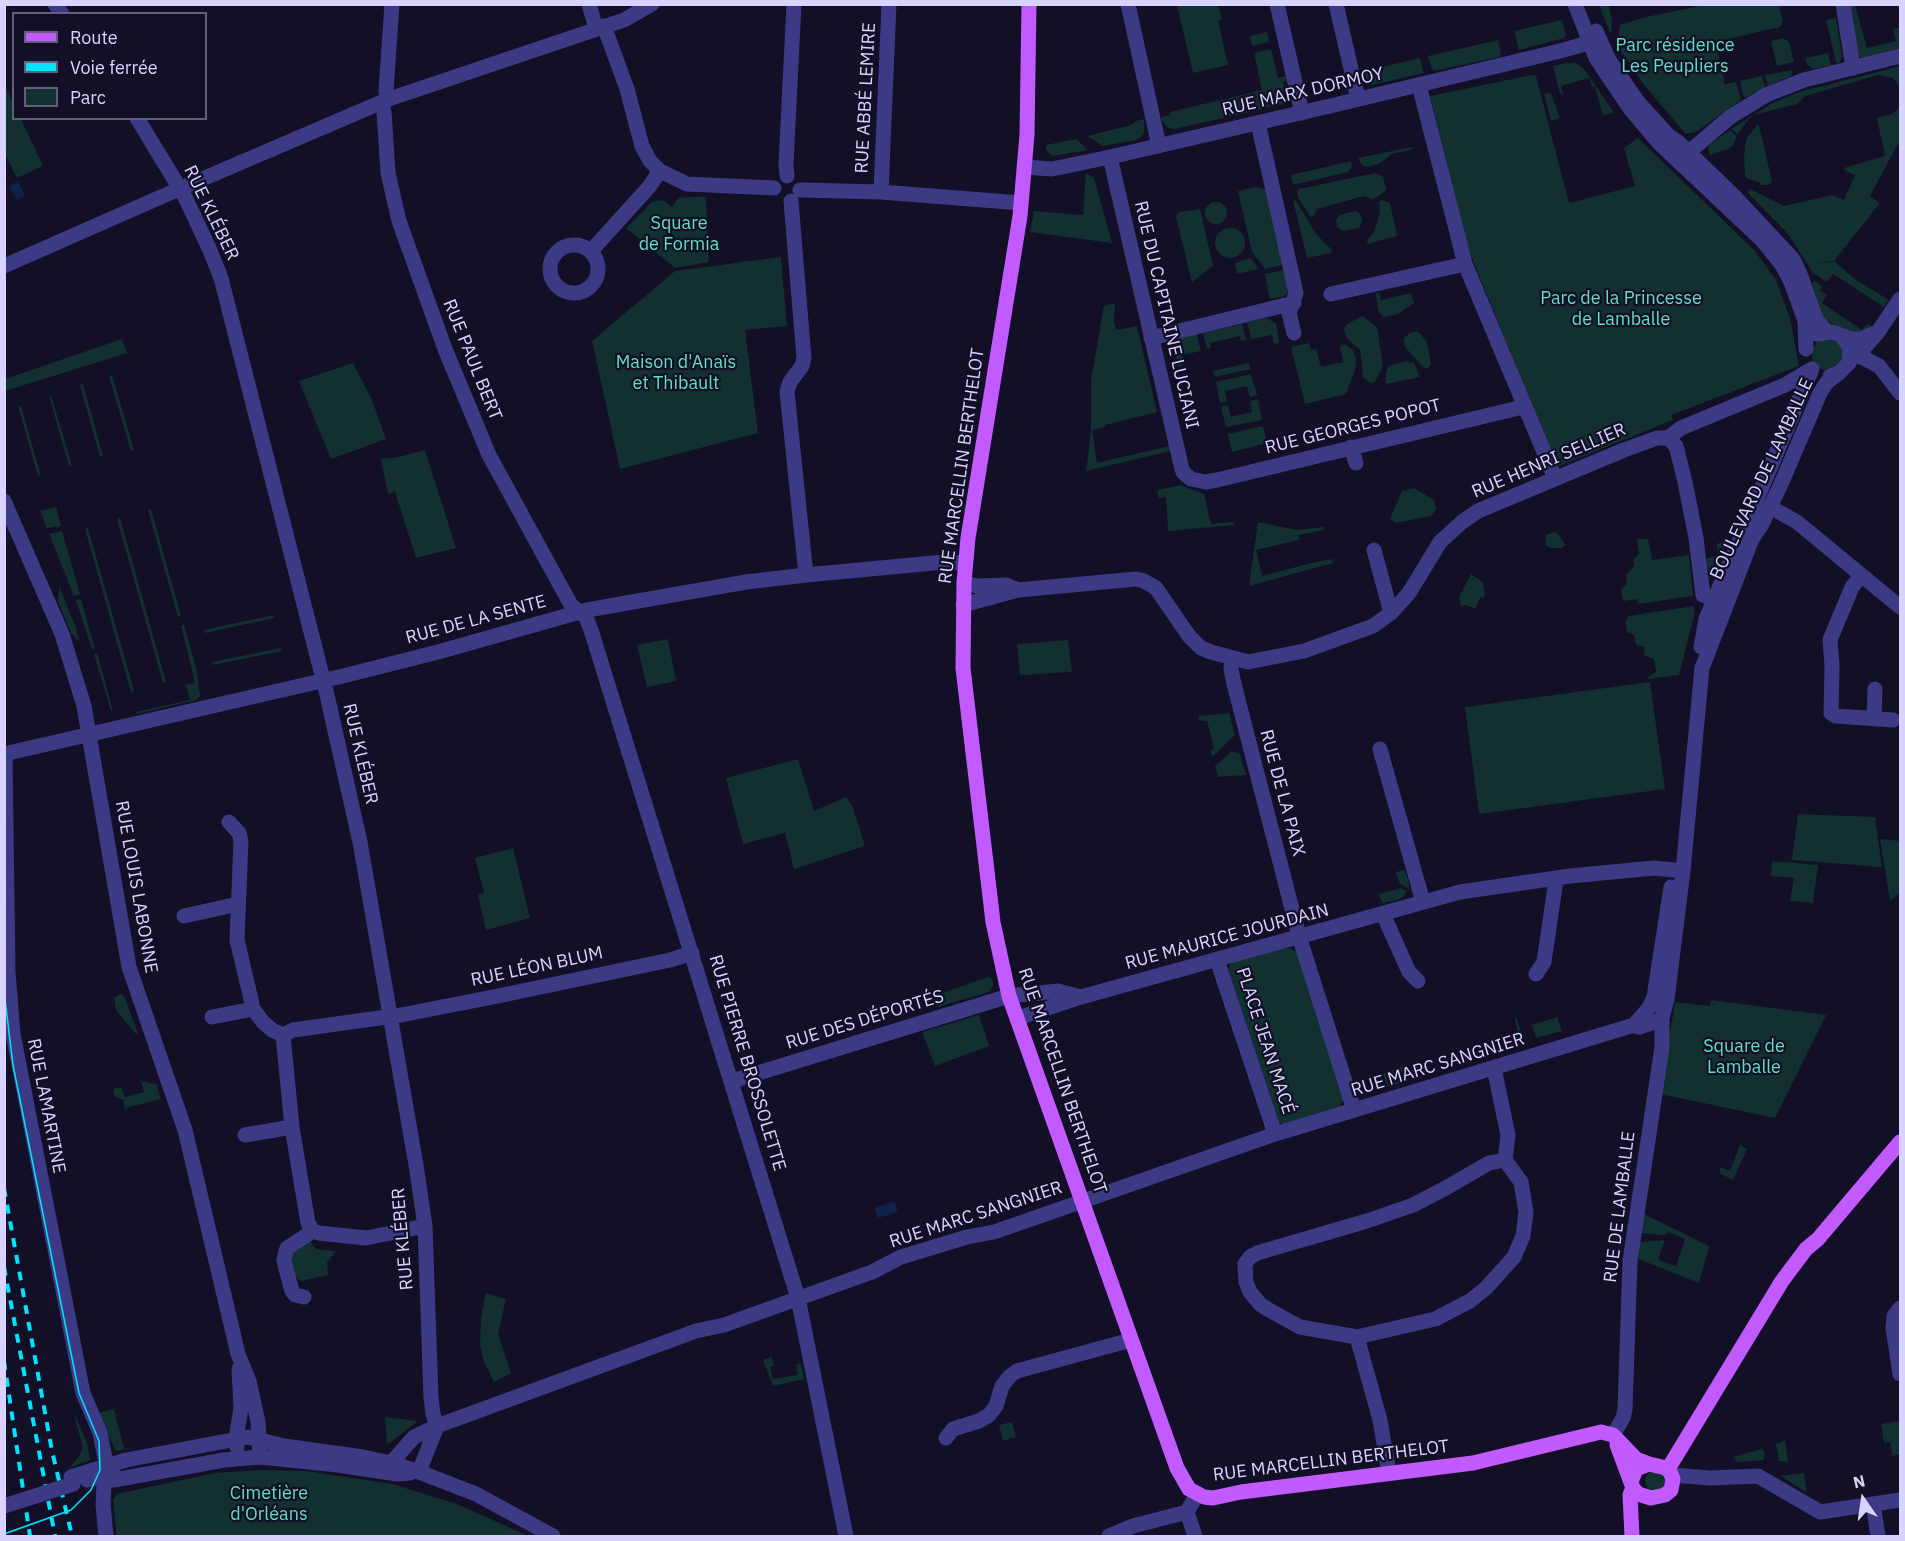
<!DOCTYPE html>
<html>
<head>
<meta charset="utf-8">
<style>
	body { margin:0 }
	#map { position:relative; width:1905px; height:1541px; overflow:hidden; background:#130f26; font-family:"IBM Plex Sans",sans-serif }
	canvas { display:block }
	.frame { position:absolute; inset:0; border:6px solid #d9d4ff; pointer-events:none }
	.legend { position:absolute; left:12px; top:12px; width:195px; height:108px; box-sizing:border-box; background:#130f26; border:2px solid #625e7d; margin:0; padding:8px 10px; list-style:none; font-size:18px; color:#d9d4ff }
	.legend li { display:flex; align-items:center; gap:12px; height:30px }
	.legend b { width:30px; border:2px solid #625e7d }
	.north { position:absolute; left:1833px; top:1469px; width:60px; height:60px; -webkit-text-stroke:4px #130f26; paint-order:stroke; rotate:347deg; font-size:16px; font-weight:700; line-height:24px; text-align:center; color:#d9d4ff }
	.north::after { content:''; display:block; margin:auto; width:21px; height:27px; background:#d9d4ff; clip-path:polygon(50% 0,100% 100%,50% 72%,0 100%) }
</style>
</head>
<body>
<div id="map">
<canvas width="1905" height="1541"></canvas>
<div class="frame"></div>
<ul class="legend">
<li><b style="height:8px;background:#c25bff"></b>Route</li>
<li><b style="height:8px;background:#00e5ff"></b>Voie ferrée</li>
<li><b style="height:16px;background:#12302f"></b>Parc</li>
</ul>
<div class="north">N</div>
</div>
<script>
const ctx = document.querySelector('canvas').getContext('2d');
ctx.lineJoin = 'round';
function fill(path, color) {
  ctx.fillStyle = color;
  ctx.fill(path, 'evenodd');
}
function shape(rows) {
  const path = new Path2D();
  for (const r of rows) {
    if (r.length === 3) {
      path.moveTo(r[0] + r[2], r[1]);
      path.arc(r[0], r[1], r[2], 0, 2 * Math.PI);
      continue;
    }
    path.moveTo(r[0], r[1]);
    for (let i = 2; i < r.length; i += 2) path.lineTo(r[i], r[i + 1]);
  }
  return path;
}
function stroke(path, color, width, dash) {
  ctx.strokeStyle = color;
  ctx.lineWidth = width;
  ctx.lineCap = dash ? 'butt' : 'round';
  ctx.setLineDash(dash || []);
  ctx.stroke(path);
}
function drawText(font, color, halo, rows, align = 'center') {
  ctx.font = font + ' "IBM Plex Sans",sans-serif';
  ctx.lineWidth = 4.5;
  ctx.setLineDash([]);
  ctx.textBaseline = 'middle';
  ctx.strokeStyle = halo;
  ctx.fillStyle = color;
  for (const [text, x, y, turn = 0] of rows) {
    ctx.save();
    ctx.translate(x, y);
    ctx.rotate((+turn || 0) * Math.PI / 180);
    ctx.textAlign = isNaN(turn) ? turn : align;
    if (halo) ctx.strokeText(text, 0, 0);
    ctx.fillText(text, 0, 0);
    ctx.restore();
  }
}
fill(shape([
	[1710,4,1779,5,1783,21,1780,27,1715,42,1725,84,1736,82,1741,100,1696,132,1686,134,1644,85,1620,50,1617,43,1620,25,1646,17],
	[1177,5,1218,5,1222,19,1218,20,1228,65,1193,73],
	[1599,5,1609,5,1612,21,1611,35],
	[1849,5,1855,5,1867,48,1896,41,1893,29,1900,27,1900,48,1863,58,1858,56],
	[1836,18,1842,56,1840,62,1836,63,1826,20],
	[1562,20,1566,35,1564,38,1519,50,1514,31],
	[1267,32,1269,42,1252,46,1250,36],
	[1783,38,1789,42,1794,62,1777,66,1771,41],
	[1498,40,1501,54,1499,57,1434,71,1432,69,1428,56],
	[1271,49,1278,78,1287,76,1288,80,1283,82,1285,89,1289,89,1290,95,1284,104,1175,129,1168,128,1162,122,1162,117,1170,115,1170,112,1262,90,1254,53],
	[1828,53,1831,65,1813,69,1807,64,1805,58],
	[1420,58,1424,73,1372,85,1368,84,1361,78,1360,72],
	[1575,62,1584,69,1614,113,1603,115,1595,87,1592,87,1589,78,1561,86,1563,95,1560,94,1553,66],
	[1900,66,1900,87,1893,78,1878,75,1805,96,1797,104,1754,115,1748,120,1738,134,1731,129,1774,102,1800,92],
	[1793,70,1791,76,1768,86,1765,75],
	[1532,75,1536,76,1569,203,1635,186,1624,148,1638,138,1754,250,1776,280,1790,318,1799,366,1671,415,1673,420,1557,467,1467,246,1430,96],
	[1762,76,1765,87,1744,98,1740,81],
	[4,84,13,103,14,118,21,119,43,166,17,178,5,154],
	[1551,93,1560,118,1551,121,1544,94],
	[1900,100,1900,140,1870,196,1880,203,1834,261,1816,263,1835,262,1856,280,1889,300,1884,307,1833,274,1826,282,1812,272,1789,235,1747,192,1750,189,1784,206,1832,195,1844,200,1855,175,1845,171,1844,168,1885,156,1877,118,1892,114,1898,109],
	[1144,119,1144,132,1142,136,1136,140,1103,146,1087,136,1131,125,1136,121],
	[1757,125,1759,125,1771,177,1772,182,1768,185,1761,185,1761,183,1746,178,1745,176,1744,158,1746,139],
	[1730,130,1737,136,1732,146,1726,150,1710,155,1708,149,1709,145],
	[1076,139,1088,150,1052,156,1046,150,1046,145],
	[1412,147,1413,149,1392,154,1380,163,1368,167,1363,166,1358,158],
	[1351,161,1352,167,1348,172,1293,185,1291,175],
	[1086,173,1094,178,1112,243,1030,232,1034,211,1083,215],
	[1375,173,1383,177,1386,188,1385,191,1373,200,1365,196,1360,197,1317,209,1313,217,1310,216,1298,197,1297,192,1299,189],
	[1255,187,1266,189,1283,265,1265,269,1252,252,1238,191],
	[691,197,706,197,709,262,675,268,626,228,652,202,662,200,672,207,678,198],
	[1293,200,1296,201,1316,234,1332,250,1331,253,1307,258],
	[1382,200,1390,203,1397,236,1368,244,1367,240,1374,232,1380,212,1379,202],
	[1216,213,11],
	[1200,209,1213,266,1192,282,1176,217,1179,212],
	[1355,211,1360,214,1362,221,1359,228,1343,231,1337,227,1336,220,1340,215],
	[1230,243,15],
	[781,257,787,326,745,330,758,433,620,469,592,341,675,271],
	[1251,258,1258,269,1237,274,1235,263],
	[1284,270,1289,291,1285,296,1270,299,1265,274],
	[1815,281,1822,286,1820,290,1827,295,1822,303,1862,330,1868,324,1873,327,1865,333,1849,332,1827,321,1820,312,1812,283],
	[1376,293,1379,293,1381,300,1411,293,1414,303,1398,314,1384,317,1378,311],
	[1115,303,1114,321,1116,330,1137,326,1157,412,1105,425,1105,427,1092,430,1097,463,1169,446,1170,451,1086,471,1091,430,1091,380,1104,306],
	[1362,316,1377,327,1383,366,1375,382,1371,384,1363,377,1360,350,1348,339,1344,330,1346,325],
	[1267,318,1276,324,1279,343,1274,344,1272,335,1251,339,1247,322],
	[1242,324,1246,340,1241,341,1240,336,1210,343,1211,348,1207,349,1203,333],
	[1413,332,1419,332,1427,342,1431,364,1428,368,1424,368,1405,347,1404,339,1409,333],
	[1197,334,1201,351,1182,355,1183,365,1178,367,1173,340],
	[1833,338,1844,349,1842,364,1827,371,1821,369,1813,361,1811,350,1818,340],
	[122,339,127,353,5,391,5,379],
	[1309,343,1311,350,1316,349,1321,367,1343,362,1340,347,1345,344,1353,350,1356,359,1355,370,1346,394,1305,404,1291,347],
	[1405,361,1414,363,1420,377,1386,384,1385,379,1388,366],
	[353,363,372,400,386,439,331,459,299,381],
	[1249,363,1251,369,1215,377,1213,371],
	[1251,374,1257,395,1250,397,1247,386,1225,391,1227,401,1220,403,1216,382],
	[112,375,134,450,131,451,109,376],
	[83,384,103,456,100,457,80,385],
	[51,395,72,466,69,466,49,396],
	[1258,399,1262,420,1226,427,1221,407,1228,405,1231,417,1252,412,1250,401],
	[18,406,21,406,41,476,38,476],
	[1263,426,1267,443,1232,452,1228,434],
	[425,450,456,548,416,558,395,492,388,494,381,459,398,457],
	[1180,485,1204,494,1211,524,1234,522,1234,525,1168,531,1166,497,1159,498,1157,490],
	[1414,488,1434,500,1436,509,1431,516,1396,523,1390,519,1402,491],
	[56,507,61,526,47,528,40,511],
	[151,509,181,616,178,617,148,510],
	[120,518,166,682,163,683,117,519],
	[1258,522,1297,530,1324,527,1324,530,1299,535,1299,540,1256,550,1262,576,1315,562,1332,559,1333,563,1249,586],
	[88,528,134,691,131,692,85,529],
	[62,531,80,594,74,596,49,534],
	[1554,532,1558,534,1564,543,1565,545,1562,548,1550,548,1545,544,1546,535],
	[1637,539,1648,539,1652,560,1689,555,1693,596,1638,604,1637,599,1623,601,1621,589,1627,584,1626,575,1634,566,1633,560,1639,554],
	[1725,541,1726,544,1710,580,1706,559,1718,555,1717,544],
	[1471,574,1483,582,1485,597,1480,598,1475,609,1466,605,1461,606,1459,597],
	[59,586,76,628,79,641,71,633,58,602],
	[81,599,95,649,92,649,76,600],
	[1694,606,1695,612,1679,675,1648,679,1648,677,1656,672,1654,659,1645,656,1644,647,1636,644,1634,635,1627,632,1625,620,1628,619,1628,616],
	[274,615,274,618,205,633,204,630],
	[181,625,184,625,196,668,200,696,196,700,137,714,136,712,190,700,186,685,195,683],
	[668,639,676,681,647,687,637,645],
	[1068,640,1072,672,1020,675,1017,644],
	[281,648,282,651,212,665,212,662],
	[97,653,113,711,111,711,94,654],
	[1650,682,1665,789,1479,814,1465,707],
	[1229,713,1235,735,1212,757,1211,751,1214,747,1207,721,1198,720,1199,716],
	[1232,751,1240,754,1246,775,1218,777,1215,766],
	[798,759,814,811,846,797,853,808,865,846,794,869,785,833,743,844,726,778],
	[1798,814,1875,817,1882,867,1792,860],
	[1880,839,1900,841,1900,893,1890,901],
	[513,848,530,918,486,930,478,895,484,893,475,858],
	[1772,861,1818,865,1813,903,1790,901,1794,878,1771,876],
	[1405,870,1409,883,1409,889,1400,884,1396,872],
	[1401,888,1407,891,1404,896,1398,900,1382,903,1379,894],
	[1284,948,1290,948,1298,953,1345,1098,1339,1107,1283,1124,1277,1121,1227,971,1232,962],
	[990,976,994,984,989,992,938,1007,935,996],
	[121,994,124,996,138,1034,136,1034,116,1010,114,998],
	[1711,1000,1826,1015,1775,1118,1660,1094,1675,1002,1710,1006],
	[979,1015,989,1046,935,1066,922,1032],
	[1516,1017,1525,1043,1506,1048,1506,1042,1519,1037,1515,1020],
	[1557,1017,1562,1031,1536,1038,1532,1025],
	[1403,1066,1408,1081,1388,1087,1383,1074],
	[141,1081,156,1084,161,1099,125,1108,123,1100,115,1097,113,1089,121,1087,125,1097,144,1092],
	[1740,1145,1747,1149,1733,1180,1719,1173,1721,1167,1730,1171],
	[1642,1213,1709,1246,1699,1283,1636,1258,1639,1242,1665,1240,1658,1260,1676,1266,1685,1239,1668,1232,1666,1235,1640,1233],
	[309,1240,316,1249,336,1251,327,1263,328,1275,301,1281,293,1274,290,1252],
	[486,1293,506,1299,498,1334,511,1373,494,1382,483,1359,480,1345,481,1317],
	[772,1357,774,1366,770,1367,773,1379,798,1375,796,1365,801,1364,804,1379,773,1386,763,1360],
	[114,1409,124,1449,162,1442,116,1451,97,1413],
	[73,1410,87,1443,90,1460,69,1468,78,1458,83,1448],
	[385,1417,417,1421,417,1422,387,1445],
	[1900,1421,1900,1454,1892,1456,1890,1442,1884,1443,1881,1424],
	[1012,1422,1016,1437,1003,1441,999,1425],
	[1785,1440,1788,1462,1779,1461,1776,1444],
	[1762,1449,1765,1454,1763,1460,1737,1462,1733,1457],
	[263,1470,307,1471,392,1484,457,1504,528,1536,117,1536,113,1500,117,1494,214,1473],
	[1655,1481,10],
	[1804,1473,1807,1493,1781,1476]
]), '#12302f');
fill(shape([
	[18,181,25,196,16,200,9,186],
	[894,1201,898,1212,878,1218,875,1208]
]), '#0c2248');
stroke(shape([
	[55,4,62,14],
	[589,4,596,29],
	[1128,4,1159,146],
	[1277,4,1302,113],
	[1336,4,1358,99],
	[1575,4,1596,58,1631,110,1659,143,1762,240,1782,265,1791,282,1805,321,1806,349],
	[1843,4,1853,68],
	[604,26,627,89,642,146,650,161,660,171,687,184,774,188],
	[1596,31,1609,60,1638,102,1669,136,1679,143,1737,199,1793,259,1800,274,1816,319,1826,331],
	[1419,85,1465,264,1555,478],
	[389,99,386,91,392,4],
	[381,103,384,112,388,173,399,221,445,349,489,455,571,605,586,617,591,630,798,1298,846,1536],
	[137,118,185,197,209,248,221,278,327,695,360,842,416,1165,425,1226,431,1397,433,1414,437,1426],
	[1258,123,1296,293,1289,313,1294,333],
	[1110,157,1181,465,1183,472,1191,479,1206,482,1217,480,1523,407],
	[1682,158,1730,117,1766,95,1804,80,1900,56],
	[1024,167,1052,169,1110,157,1330,106,1560,51,1599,40],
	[787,176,786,164,794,4],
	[800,190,881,192,1021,203],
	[881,192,889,4],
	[791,201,804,358,802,366,790,382,787,392,806,575],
	[574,269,24],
	[591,251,649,187,660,171],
	[4,266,179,189,389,99,624,20,652,4],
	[1331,294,1465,264],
	[1817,334,1832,332,1852,339,1861,339,1878,332],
	[1151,338,1294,303],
	[1850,356,1862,357,1879,366,1900,393],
	[1857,356,1878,332,1900,299],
	[1830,376,1839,373,1849,363,1850,348,1842,336],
	[1668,438,1676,446,1685,482,1696,538,1703,595,1721,603],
	[1351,447,1356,463],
	[4,501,62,634,84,706,129,967,185,1130,238,1354,249,1381,258,1422,260,1457],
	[1770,507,1797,522,1900,607],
	[1374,550,1391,613],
	[1861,576,1852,587,1830,640,1832,666,1831,713,1836,716,1893,720],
	[964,582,976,586,1006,585,1018,590],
	[963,605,1018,590,1136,579,1144,581,1156,588,1189,636,1201,648,1211,652,1248,662,1304,651,1373,626,1391,613,1409,593,1440,542,1462,522,1478,511,1624,450,1657,438,1668,438,1681,428,1785,385,1812,369],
	[1701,647,1706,619,1812,369],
	[1232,659,1231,669,1234,684,1299,936,1354,1110],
	[1874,718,1875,689],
	[1380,749,1423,902],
	[4,754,343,676,438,652,587,610,746,582,806,575,944,562,965,563],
	[5,754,8,972,13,1034,83,1393,100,1433,105,1458],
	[229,822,239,833,241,841,237,940,250,995,253,1009,263,1022,272,1030,283,1035,293,1030,401,1015,498,996,670,960,692,953],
	[1383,914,1409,972,1418,981],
	[184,916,238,904],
	[1217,960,1275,1134],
	[1536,974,1544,962,1556,880],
	[212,1017,253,1009],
	[1018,1018,1081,997,1460,892,1570,876,1654,868,1683,871],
	[1634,1025,1649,1008,1654,997,1671,887],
	[283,1035,292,1127,308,1223,313,1231,319,1233,366,1238,425,1226],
	[1494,1068,1508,1135,1505,1160,1521,1182,1526,1212,1523,1236,1514,1257,1486,1288,1470,1301,1435,1319,1357,1337,1300,1327,1269,1310,1260,1304,1250,1292,1246,1282,1245,1264,1250,1257,1257,1253,1367,1221,1413,1205,1444,1189,1489,1163,1505,1160],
	[732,1081,1009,996,1058,991,1081,997],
	[245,1135,292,1127],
	[304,1297,295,1295,292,1291,284,1261,285,1255,287,1248,313,1231],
	[1900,1308,1894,1316,1893,1328,1900,1374],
	[1357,1337,1380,1420,1389,1473],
	[1613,1435,1623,1418,1625,1409,1630,1261,1662,1047,1662,1018,1667,999,1683,871,1702,668,1752,539,1762,524,1781,484,1820,393,1827,382,1839,373],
	[946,1438,953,1429,979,1421,989,1415,996,1406,1002,1386,1010,1376,1017,1371,1131,1340],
	[237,1447,236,1439,241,1408,239,1369],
	[391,1463,414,1437,437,1426,696,1331,724,1325,872,1272,901,1257,967,1237,994,1232,1043,1215,1275,1134,1634,1025,1639,1027,1658,1021,1662,1018],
	[419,1472,437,1426],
	[1672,1475,1710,1478,1758,1476,1820,1512,1900,1500],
	[71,1477,126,1460,248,1437,284,1446,363,1457,391,1463,419,1472,476,1494,553,1536],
	[87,1480,101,1476,114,1480,224,1460,260,1457,338,1465,397,1474,410,1473],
	[1873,1504,1878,1536],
	[106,1536,103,1505,104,1484,113,1472],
	[1109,1536,1133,1526,1187,1512],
	[1195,1536,1187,1512,1197,1494]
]), '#3d3a85', 15);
stroke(shape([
	[1029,4,1027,135,1020,216,968,538,964,582,963,668,993,922,1009,996,1177,1468,1189,1489,1204,1497,1213,1498,1241,1492,1473,1463,1601,1432,1613,1435,1636,1459,1649,1464],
	[1617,1445,1633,1488,1638,1494,1651,1498,1665,1495,1671,1490,1673,1479,1670,1472,1666,1468,1649,1464,1636,1469,1631,1482],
	[1668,1469,1782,1281,1806,1249,1818,1239,1900,1142],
	[1632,1536,1630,1495,1633,1488]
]), '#c25bff', 15);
stroke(shape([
	[4,991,13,1065,79,1393,99,1441,100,1470,91,1490,71,1510,4,1534]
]), '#00e5ff', 1.5);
stroke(shape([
	[4,1188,52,1451,72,1536],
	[4,1267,55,1536],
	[4,1361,30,1536]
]), '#00e5ff', 4, [9, 8]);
stroke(shape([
	[4,1506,73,1484]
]), '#3d3a85', 15);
drawText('18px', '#5fe0c0', '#130f26', [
	["Parc résidence",1675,46],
	["Les Peupliers",1675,67],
	["Square",679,224],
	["de Formia",679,245],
	["Parc de la Princesse",1621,299],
	["de Lamballe",1621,320],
	["Maison d'Anaïs",676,363],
	["et Thibault",676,384],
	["Square de",1744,1047],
	["Lamballe",1744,1068],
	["Cimetière",269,1494],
	["d'Orléans",269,1515]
]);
drawText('18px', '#d9d4ff', '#130f26', [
	["RUE MARX DORMOY",1303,92,-13],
	["RUE ABBÉ LEMIRE",866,98,-87],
	["RUE KLÉBER",211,213,64],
	["RUE DU CAPITAINE LUCIANI",1166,315,77],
	["RUE PAUL BERT",472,360,68],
	["RUE GEORGES POPOT",1353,427,-14],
	["RUE HENRI SELLIER",1549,461,-23],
	["RUE MARCELLIN BERTHELOT",962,466,-82],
	["BOULEVARD DE LAMBALLE",1762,479,-65],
	["RUE DE LA SENTE",476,620,-15],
	["RUE KLÉBER",360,754,77],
	["RUE DE LA PAIX",1282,793,75],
	["RUE LOUIS LABONNE",136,887,80],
	["RUE MAURICE JOURDAIN",1227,937,-15],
	["RUE LÉON BLUM",537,967,-12],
	["RUE DES DÉPORTÉS",865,1020,-17],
	["PLACE JEAN MACÉ",1265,1041,72],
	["RUE PIERRE BROSSOLETTE",747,1063,73],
	["RUE MARC SANGNIER",1438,1065,-17],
	["RUE MARCELLIN BERTHELOT",1062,1081,71],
	["RUE LAMARTINE",46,1106,79],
	["RUE DE LAMBALLE",1620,1207,-83],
	["RUE MARC SANGNIER",976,1215,-18],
	["RUE KLÉBER",403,1239,-95],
	["RUE MARCELLIN BERTHELOT",1331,1461,-7]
]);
</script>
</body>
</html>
